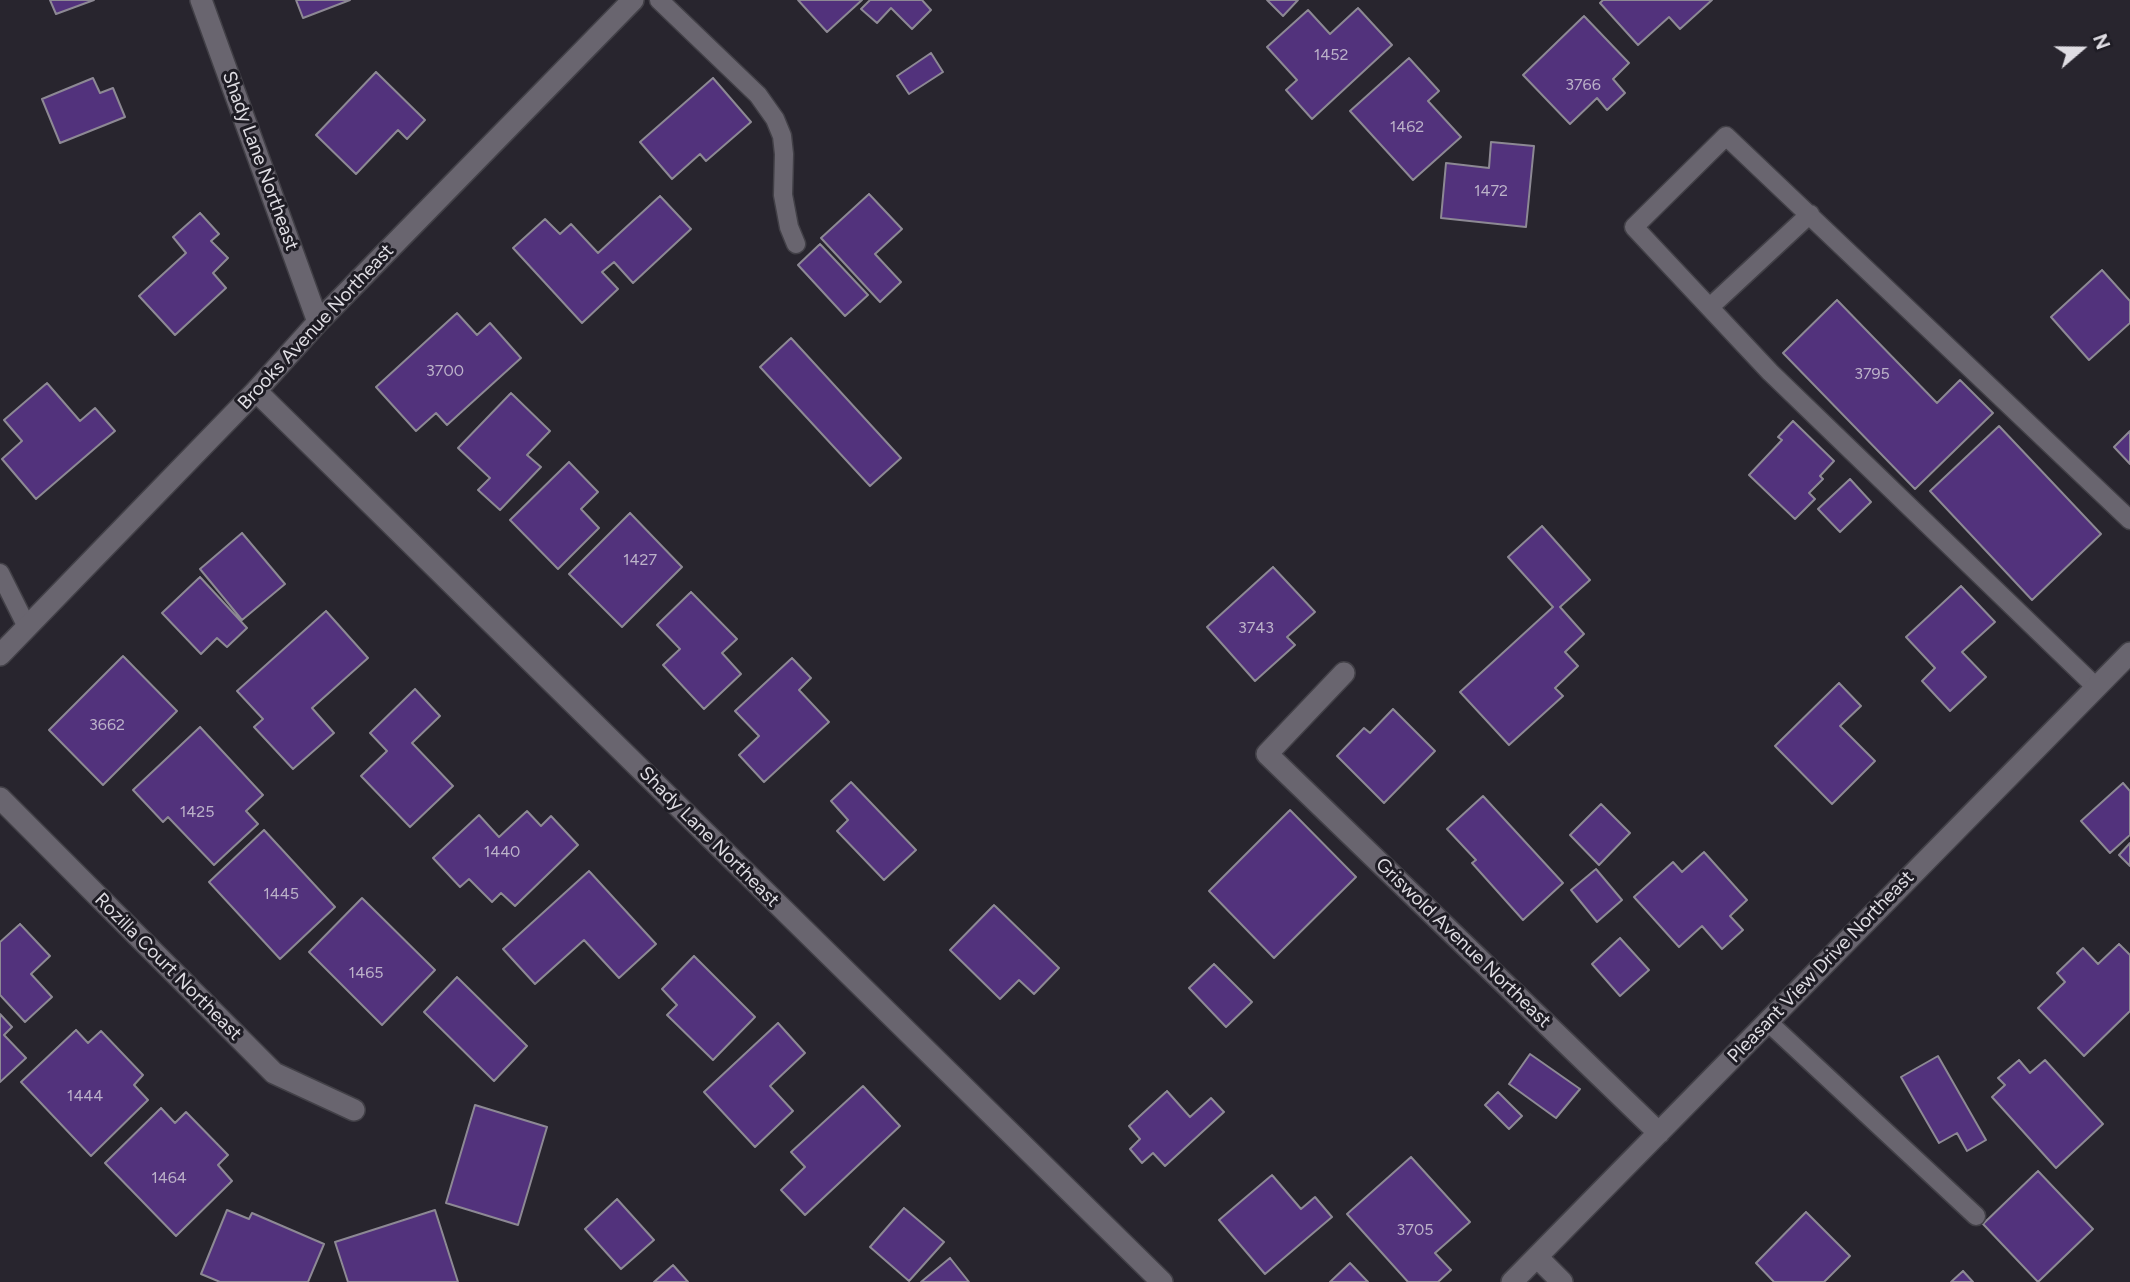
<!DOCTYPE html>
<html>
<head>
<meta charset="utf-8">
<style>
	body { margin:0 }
	#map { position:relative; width:2130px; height:1282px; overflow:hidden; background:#28252e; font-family:Figtree,sans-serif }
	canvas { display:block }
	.north { position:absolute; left:2046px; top:14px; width:70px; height:70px; -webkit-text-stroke:5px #1e1c24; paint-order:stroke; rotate:70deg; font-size:19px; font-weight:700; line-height:28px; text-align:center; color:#dfdde3 }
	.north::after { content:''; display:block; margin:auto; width:24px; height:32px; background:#dfdde3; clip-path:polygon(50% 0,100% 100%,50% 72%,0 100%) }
</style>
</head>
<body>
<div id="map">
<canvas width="2130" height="1282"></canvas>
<div class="north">N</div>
</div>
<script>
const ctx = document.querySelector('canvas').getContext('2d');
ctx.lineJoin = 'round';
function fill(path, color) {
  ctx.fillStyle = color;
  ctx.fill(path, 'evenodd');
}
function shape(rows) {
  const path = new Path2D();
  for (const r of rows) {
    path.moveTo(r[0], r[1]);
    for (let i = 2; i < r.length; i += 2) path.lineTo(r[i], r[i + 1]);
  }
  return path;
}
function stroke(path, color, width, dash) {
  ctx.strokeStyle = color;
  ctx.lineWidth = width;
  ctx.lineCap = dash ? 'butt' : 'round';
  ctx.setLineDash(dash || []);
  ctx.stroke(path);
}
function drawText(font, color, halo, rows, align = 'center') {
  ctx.font = font + ' Figtree,sans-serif';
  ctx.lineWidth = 6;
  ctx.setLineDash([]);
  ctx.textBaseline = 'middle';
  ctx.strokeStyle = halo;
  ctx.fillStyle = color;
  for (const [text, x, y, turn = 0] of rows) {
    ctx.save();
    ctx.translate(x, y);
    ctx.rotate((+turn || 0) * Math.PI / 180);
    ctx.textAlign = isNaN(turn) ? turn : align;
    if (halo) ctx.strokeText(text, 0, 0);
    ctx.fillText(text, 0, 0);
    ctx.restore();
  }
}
const building = shape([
	[50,0,94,0,56,14,50,0],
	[296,0,350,0,303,18,296,0],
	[798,0,862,0,827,32,798,0],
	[870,0,922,0,931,10,912,29,891,8,877,23,861,9,870,0],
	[1267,0,1298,0,1283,16,1267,0],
	[1603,0,1712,0,1680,29,1669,17,1638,45,1600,3,1603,0],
	[1358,8,1392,45,1312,119,1286,90,1297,80,1267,47,1308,10,1330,34,1358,8],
	[1584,16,1629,63,1613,79,1625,93,1607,110,1597,98,1570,124,1523,75,1584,16],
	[931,53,943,72,909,94,897,76,931,53],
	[1409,58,1439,91,1428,101,1461,137,1413,180,1350,111,1409,58],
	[376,72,425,120,407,139,398,130,356,174,316,135,376,72],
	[93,78,100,93,113,88,125,117,60,143,42,99,93,78],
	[713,78,751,122,706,161,700,154,672,179,640,142,713,78],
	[1491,142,1534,146,1526,227,1441,218,1446,163,1489,168,1491,142],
	[869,194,902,229,875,254,901,282,880,302,821,238,869,194],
	[660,196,691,229,633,283,614,262,602,272,618,289,582,323,513,248,545,219,560,234,571,224,598,253,660,196],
	[200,213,219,234,211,241,228,258,213,273,226,288,175,335,139,296,186,253,173,237,200,213],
	[820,244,868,295,845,316,798,265,820,244],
	[2102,270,2130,301,2130,323,2089,360,2051,317,2102,270],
	[1837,300,1937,403,1960,380,1993,413,1915,489,1783,353,1837,300],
	[457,313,477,335,490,323,521,358,447,425,436,413,416,431,376,387,457,313],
	[791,338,901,458,870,486,760,367,791,338],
	[47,383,80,421,95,408,115,431,36,499,2,459,22,441,4,420,47,383],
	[511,393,550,431,527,455,541,467,500,510,478,490,490,478,458,448,511,393],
	[1793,421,1834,461,1820,476,1823,479,1809,493,1815,499,1795,519,1749,475,1782,440,1778,437,1793,421],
	[1999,426,2101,534,2032,600,1930,491,1999,426],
	[2130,431,2130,464,2114,447,2130,431],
	[569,462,598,492,581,509,599,528,558,569,510,520,569,462],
	[1850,479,1871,502,1840,532,1818,509,1850,479],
	[630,513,682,567,622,627,569,574,630,513],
	[1542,526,1590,580,1560,607,1584,634,1565,652,1578,666,1555,688,1563,696,1509,745,1460,692,1553,607,1508,557,1542,526],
	[242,533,285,584,242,620,200,569,242,533],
	[1273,567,1315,612,1287,637,1295,645,1255,681,1207,627,1273,567],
	[200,577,247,628,227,647,217,638,201,654,162,613,200,577],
	[1961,586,1995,622,1962,652,1986,677,1950,711,1922,681,1935,668,1906,637,1961,586],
	[691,592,737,639,722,653,741,674,704,709,663,665,680,649,657,625,691,592],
	[326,611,368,658,312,708,334,733,293,769,254,727,263,719,237,691,326,611],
	[123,656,177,711,103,785,49,730,123,656],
	[792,658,811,678,799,690,829,722,764,782,739,755,759,736,735,711,792,658],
	[1839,683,1861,706,1840,726,1875,761,1832,804,1775,746,1839,683],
	[415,689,440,716,412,743,453,786,410,827,361,776,387,751,370,733,415,689],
	[1393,709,1435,751,1384,803,1337,756,1364,728,1370,733,1393,709],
	[200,727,263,795,246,811,258,824,214,865,168,817,163,822,133,790,200,727],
	[851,782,916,850,884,880,837,831,848,820,831,801,851,782],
	[2123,783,2130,791,2130,835,2110,853,2081,821,2123,783],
	[1483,796,1563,883,1523,920,1472,863,1476,860,1447,829,1483,796],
	[1601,804,1630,833,1599,865,1570,835,1601,804],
	[1290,810,1356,877,1274,958,1209,891,1290,810],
	[527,811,541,826,551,816,578,845,515,906,501,893,492,902,469,879,460,887,433,858,479,815,499,837,527,811],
	[264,830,335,907,280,959,209,882,264,830],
	[2130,843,2130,866,2119,855,2130,843],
	[1704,852,1747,900,1730,916,1743,930,1722,949,1702,926,1679,947,1634,897,1673,862,1682,872,1704,852],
	[1596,869,1622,900,1597,922,1571,890,1596,869],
	[589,871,656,944,619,978,584,940,535,984,503,949,589,871],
	[362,898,435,970,382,1025,309,952,362,898],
	[994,905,1059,968,1034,994,1019,980,1000,999,950,950,994,905],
	[20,924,50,956,31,974,52,997,25,1022,0,995,0,942,20,924],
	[1620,938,1649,970,1620,996,1592,964,1620,938],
	[2119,944,2130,955,2130,1011,2084,1056,2038,1008,2065,982,2057,973,2083,948,2098,964,2119,944],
	[694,956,755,1017,713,1060,667,1015,677,1005,662,989,694,956],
	[1214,964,1252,1002,1226,1027,1189,988,1214,964],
	[457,977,527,1046,494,1081,424,1012,457,977],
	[0,1014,12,1027,4,1035,26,1058,0,1082,0,1014],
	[778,1023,805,1053,770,1086,793,1111,755,1147,704,1092,778,1023],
	[76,1030,88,1043,101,1031,143,1075,134,1085,148,1100,91,1156,21,1082,76,1030],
	[1530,1054,1580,1089,1556,1118,1509,1084,1530,1054],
	[1938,1056,1986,1140,1967,1151,1957,1133,1939,1143,1901,1077,1938,1056],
	[2019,1060,2030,1073,2045,1060,2103,1124,2056,1168,1992,1097,2005,1085,1998,1078,2019,1060],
	[863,1086,900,1126,805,1215,781,1190,805,1167,791,1152,863,1086],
	[1167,1091,1190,1117,1211,1098,1224,1112,1165,1166,1153,1153,1142,1163,1130,1149,1140,1139,1129,1126,1167,1091],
	[1498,1092,1522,1116,1509,1129,1485,1105,1498,1092],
	[475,1105,547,1127,518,1225,446,1203,475,1105],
	[161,1108,175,1123,186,1112,228,1155,218,1165,232,1181,176,1236,105,1163,161,1108],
	[1411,1157,1470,1222,1435,1253,1451,1270,1438,1282,1408,1282,1347,1214,1411,1157],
	[2038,1171,2093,1229,2038,1282,1983,1224,2038,1171],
	[1272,1175,1301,1209,1315,1197,1332,1217,1265,1274,1219,1220,1272,1175],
	[617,1199,654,1240,621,1269,585,1229,617,1199],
	[904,1208,944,1242,909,1281,870,1247,904,1208],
	[227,1210,249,1219,252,1213,324,1244,308,1282,220,1282,201,1274,227,1210],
	[435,1210,458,1282,348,1282,335,1242,435,1210],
	[1806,1212,1850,1256,1824,1282,1774,1282,1756,1263,1806,1212],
	[950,1258,969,1282,921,1282,950,1258],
	[1350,1263,1368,1282,1330,1282,1350,1263],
	[673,1265,688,1282,654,1282,673,1265],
	[1963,1271,1973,1282,1951,1282,1963,1271]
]);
fill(building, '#52327c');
stroke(building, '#8d8994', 2);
const lane = shape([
	[659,0,758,95,775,119,782,136,784,154,783,195,789,227,796,244],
	[1710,307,1810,214],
	[0,573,27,627],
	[2096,687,1770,372,1634,227,1726,136,2130,520],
	[1768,1022,1976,1216]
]);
const street = shape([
	[201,0,318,322],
	[256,391,1162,1282],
	[0,655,256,391,318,322,633,0],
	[1344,673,1267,754,1659,1133],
	[0,798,274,1073,354,1110],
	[1537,1257,1562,1282],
	[1512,1282,2130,653]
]);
stroke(lane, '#424047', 21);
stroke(street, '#424047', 24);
stroke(lane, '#69656f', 18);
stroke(street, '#69656f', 21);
drawText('16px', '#bcb2c9', null, [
	["1452",1331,55],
	["3766",1583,85],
	["1462",1407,127],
	["1472",1491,191],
	["3700",445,371],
	["3795",1872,374],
	["1427",640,560],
	["3743",1256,628],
	["3662",107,725],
	["1425",197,812],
	["1440",502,852],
	["1445",281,894],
	["1465",366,973],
	["1444",85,1096],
	["1464",169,1178],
	["3705",1415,1230]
]);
drawText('19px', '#dfdde3', '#1e1c24', [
	["Shady Lane Northeast",260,161,70],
	["Brooks Avenue Northeast",316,327,-47],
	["Shady Lane Northeast",709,837,45],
	["Griswold Avenue Northeast",1463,943,44],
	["Rozilla Court Northeast",168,967,45],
	["Pleasant View Drive Northeast",1821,967,-46]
]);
</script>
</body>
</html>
